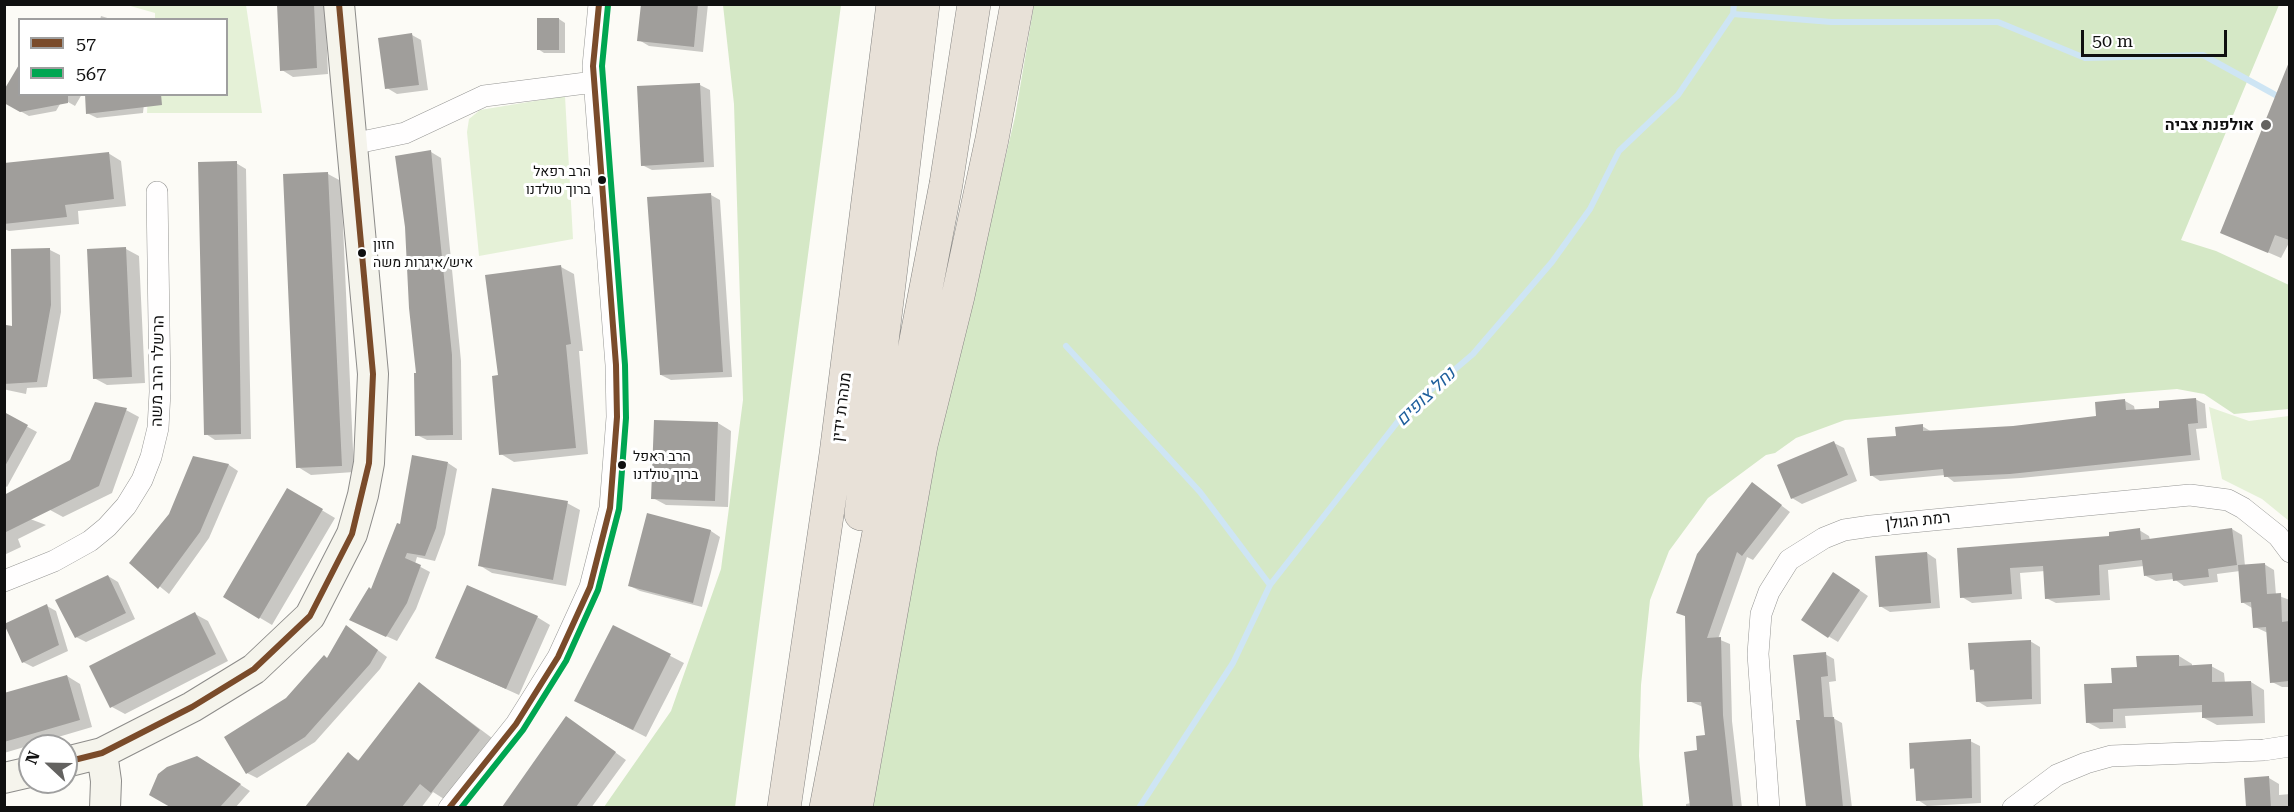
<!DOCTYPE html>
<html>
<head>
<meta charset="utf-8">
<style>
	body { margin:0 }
	#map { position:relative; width:2294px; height:812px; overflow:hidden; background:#fcfbf6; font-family:"Roboto Serif",serif }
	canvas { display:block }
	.frame { position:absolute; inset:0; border:6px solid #101010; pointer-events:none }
	.legend { position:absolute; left:18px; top:18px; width:210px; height:78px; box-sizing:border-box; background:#fff; border:2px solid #9f9f9f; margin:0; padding:8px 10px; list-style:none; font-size:18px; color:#101010 }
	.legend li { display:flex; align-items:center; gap:12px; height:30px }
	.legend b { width:30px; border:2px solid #9f9f9f }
	.north { position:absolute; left:18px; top:734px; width:60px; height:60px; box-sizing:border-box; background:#fff; border:2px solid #9f9f9f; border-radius:50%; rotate:292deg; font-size:16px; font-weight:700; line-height:24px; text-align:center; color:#101010 }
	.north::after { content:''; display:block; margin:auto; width:21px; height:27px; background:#636260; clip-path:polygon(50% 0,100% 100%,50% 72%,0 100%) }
	.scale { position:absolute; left:2081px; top:30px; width:146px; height:27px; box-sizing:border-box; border:3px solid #101010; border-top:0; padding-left:8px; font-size:18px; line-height:21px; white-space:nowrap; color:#101010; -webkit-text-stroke:4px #fff; paint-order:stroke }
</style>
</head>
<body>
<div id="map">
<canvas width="2294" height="812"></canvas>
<div class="frame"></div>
<ul class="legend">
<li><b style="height:8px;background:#7a4b2a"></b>57</li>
<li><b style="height:8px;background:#00a651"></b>567</li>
</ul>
<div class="north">N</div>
<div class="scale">50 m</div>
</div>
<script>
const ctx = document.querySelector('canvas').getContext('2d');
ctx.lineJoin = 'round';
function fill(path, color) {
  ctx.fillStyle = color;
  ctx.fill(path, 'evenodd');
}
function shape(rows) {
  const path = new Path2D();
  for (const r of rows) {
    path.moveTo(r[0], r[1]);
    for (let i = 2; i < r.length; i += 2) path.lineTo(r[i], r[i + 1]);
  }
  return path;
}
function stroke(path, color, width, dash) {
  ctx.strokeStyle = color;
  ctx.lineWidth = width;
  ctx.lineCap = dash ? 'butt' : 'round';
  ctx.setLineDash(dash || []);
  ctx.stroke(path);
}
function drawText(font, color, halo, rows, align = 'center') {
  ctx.font = font + ' "Roboto Serif",Heebo,serif';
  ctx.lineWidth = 6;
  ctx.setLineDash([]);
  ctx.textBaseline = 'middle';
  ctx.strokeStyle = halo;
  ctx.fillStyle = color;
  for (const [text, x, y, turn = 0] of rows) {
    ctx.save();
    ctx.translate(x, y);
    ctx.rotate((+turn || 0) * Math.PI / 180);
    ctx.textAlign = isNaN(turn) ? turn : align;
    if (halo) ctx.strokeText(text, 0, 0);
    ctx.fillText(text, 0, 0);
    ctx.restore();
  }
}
fill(shape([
	[127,5,246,5,262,113,147,113,148,95,226,94,226,20,155,19,155,13],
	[565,96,573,239,479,256,467,132,469,119,480,110],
	[2209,407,2249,421,2289,416,2289,521,2262,499,2222,479]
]), '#e5f1d7');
fill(shape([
	[723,5,841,5,735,807,604,807,671,711,721,569,743,400,734,104],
	[1034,5,2279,5,2181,240,2216,251,2289,285,2289,409,2234,414,2204,394,2177,389,2127,393,1845,420,1796,438,1775,453,1766,455,1708,498,1669,551,1650,600,1641,685,1639,756,1643,807,871,808,882,758,924,502,1015,117]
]), '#d5e8c6');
fill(shape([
	[278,4,325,4,328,74,293,77,282,70],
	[643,4,708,4,703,52,649,46,639,40],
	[101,16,114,20,100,20],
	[559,19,565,23,565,53,544,53,538,49],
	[412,35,421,40,428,90,397,94,387,88],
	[2290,65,2290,241,2281,258,2221,232],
	[700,85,710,90,714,167,652,170,642,165],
	[20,94,82,94,75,106,63,99,56,111,29,116,4,102],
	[145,94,143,113,97,118,87,113],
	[431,152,441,158,461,361,462,440,427,440,417,435],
	[108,153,121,161,126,206,78,211,79,224,9,231,4,229,4,165],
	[236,163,246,169,251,439,215,440,206,434],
	[328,174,341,181,354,472,311,475,298,467],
	[711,195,720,200,732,377,671,380,661,375],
	[126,249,139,256,145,383,107,385,94,378],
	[50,250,60,255,61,312,47,387,27,388,26,394,7,390,4,389,4,344],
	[561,267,574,274,583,351,579,351,588,454,514,462,501,454,499,377],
	[2195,399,2205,404,2207,428,2196,429,2200,460,2021,478,1954,482,1945,475,1880,481,1871,475,1897,437,1922,426,1932,432,2013,427,2098,417,2125,401,2134,406,2135,411,2161,409],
	[126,410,139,417,112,493,63,517,15,491,71,461],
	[4,414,37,432,7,487,4,485],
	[718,423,731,431,728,507,666,505,653,498],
	[1834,443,1844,448,1857,481,1802,504,1792,498],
	[194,458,229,465,238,471,209,538,169,594,131,563,171,515],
	[448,463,457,469,445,534,435,561,417,557,415,564,430,572,416,609,397,641,351,620,372,591,401,526],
	[1753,484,1790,512,1753,560,1747,557,1718,639,1730,644,1732,721,1742,808,1686,808,1686,804,1691,803,1699,752,1707,736,1703,707,1689,701,1687,617,1678,612],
	[288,490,335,518,272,625,225,597],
	[567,503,580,510,566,586,492,573,479,565],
	[4,509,46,525,18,539,21,547,4,555],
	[648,515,711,531,720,537,702,607,640,591,630,586],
	[2232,529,2242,535,2245,566,2264,564,2274,570,2276,595,2290,600,2290,687,2282,687,2272,682,2268,633,2255,627,2252,608,2242,602,2240,571,2217,574,2218,582,2184,586,2174,579,2156,581,2146,576,2144,566,2108,570,2110,600,2056,603,2046,598,2045,571,2020,573,2022,599,1972,603,1962,597,1958,549,2111,537,2139,530,2149,536,2150,540],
	[1927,553,1936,559,1940,608,1890,612,1880,606],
	[108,576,118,582,135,619,86,642,76,637],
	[1843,579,1868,596,1838,642,1828,636],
	[47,606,56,611,68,651,33,667,23,662],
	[195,614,208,621,228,661,125,714,112,707],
	[537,617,550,625,519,695,437,658],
	[347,627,387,657,380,669,315,742,257,778,247,773,287,699,328,659],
	[614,627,684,663,646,737,589,708],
	[2030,641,2040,647,2041,704,1987,707,1977,701,1976,672,1971,669],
	[1825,654,1834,659,1836,681,1829,682,1833,718,1842,723,1852,808,1807,808,1800,749,1801,721],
	[2179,656,2192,664,2192,667,2211,666,2224,673,2225,683,2251,682,2264,690,2265,723,2217,725,2204,718,2204,712,2125,716,2126,728,2100,729,2087,722,2113,684,2138,668],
	[67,676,80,684,92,727,4,753,4,695],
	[420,684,492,738,444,799,433,792,421,808,307,808,348,754,360,761],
	[567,718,626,760,591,808,504,808],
	[1970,741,1980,746,1981,803,1927,806,1918,800,1916,770,1911,768],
	[207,763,250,791,235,808,173,808,151,795],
	[2269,778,2279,784,2279,795,2290,794,2290,808,2247,808,2246,779]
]), '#0003');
stroke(shape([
	[1733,14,1831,22,1998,22,2085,58,2203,55,2290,103],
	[1066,346,1200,492,1270,585],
	[1139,808,1233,663,1270,585,1406,411,1473,354,1552,262,1590,209,1619,151,1678,95,1733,14,1734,4]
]), '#cee5f4', 6);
fill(shape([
	[277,4,314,4,317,68,280,71],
	[641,4,698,4,694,47,637,41],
	[537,18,559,18,559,50,537,50],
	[412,33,419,85,385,89,378,38],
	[2289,62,2289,240,2275,235,2268,253,2220,233],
	[20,63,20,94,68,94,68,103,20,112,4,103,4,90],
	[700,83,704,162,641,166,637,86],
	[85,94,161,94,162,105,86,114],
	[431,150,452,355,453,435,415,436,414,373,416,373,409,308,405,227,395,156],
	[109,152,114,199,65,205,67,217,4,224,4,163],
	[237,161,241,434,204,435,198,162],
	[328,172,342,466,296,468,283,174],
	[711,193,723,372,660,375,647,197],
	[126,247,132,377,93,379,87,249],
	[50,248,51,305,37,382,4,384,4,336,6,325,12,326,11,249],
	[561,265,571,344,566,345,576,448,499,455,492,376,498,375,485,275],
	[2196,398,2198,423,2188,424,2191,455,2010,474,1944,477,1943,469,1870,476,1867,438,1896,436,1895,427,1923,424,1923,431,2013,426,2096,416,2095,402,2125,399,2126,410,2159,408,2159,401],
	[95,402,127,408,99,486,4,533,4,495,70,460],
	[4,412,28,425,4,468],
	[654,420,718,422,715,501,651,499],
	[1834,441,1848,475,1791,499,1777,465],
	[412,455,448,462,436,528,425,556,407,553,405,558,421,565,407,603,386,637,349,620,369,587,371,589,397,523,400,524],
	[193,456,229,464,200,532,158,589,129,563,169,514],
	[1752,482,1782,505,1742,556,1737,552,1707,638,1721,637,1723,715,1733,807,1690,807,1684,752,1697,750,1696,736,1705,735,1701,702,1687,702,1685,616,1676,613,1697,554],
	[287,488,323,509,259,619,223,597],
	[492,488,568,501,553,580,478,566],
	[647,513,711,530,693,603,628,586],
	[2140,528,2141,540,2232,528,2237,565,2208,569,2209,577,2173,581,2172,573,2144,576,2142,560,2099,565,2100,595,2045,599,2043,566,2010,568,2012,594,1960,598,1957,548,2109,536,2109,532],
	[1927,552,1931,603,1879,607,1875,556],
	[2265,563,2267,594,2281,593,2282,622,2289,621,2289,681,2270,683,2266,627,2253,628,2251,602,2241,603,2238,565],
	[1833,572,1860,590,1828,638,1801,620],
	[108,575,126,613,75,638,55,600],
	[467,585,538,616,506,689,435,658],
	[47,604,59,645,22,663,4,624],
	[195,612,216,654,110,708,89,666],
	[346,625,378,650,370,664,305,737,246,774,224,737,286,698,324,655,327,658],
	[613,625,671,654,633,730,574,701],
	[2031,640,2032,699,1976,702,1974,669,1970,670,1968,643],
	[1826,652,1828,676,1821,677,1824,717,1834,717,1843,807,1806,807,1796,720,1800,720,1793,655],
	[2179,655,2179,666,2212,664,2212,682,2251,681,2253,716,2202,718,2202,705,2113,709,2113,722,2086,723,2084,684,2112,683,2111,668,2137,667,2136,656],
	[67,675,80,720,4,742,4,693],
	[419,682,480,730,431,793,420,784,402,807,305,807,348,752,358,761],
	[566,716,616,752,576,807,502,807],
	[1971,739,1972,798,1916,801,1914,768,1910,769,1909,743],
	[197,756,241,784,220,807,170,807,149,795,158,774,167,767],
	[2269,776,2271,807,2246,807,2244,778]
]), '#a09e9b');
const street = shape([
	[352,144,405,133,484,96,594,82],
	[4,581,54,561,90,541,107,527,126,506,142,480,151,457,158,428,160,392,157,192],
	[449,808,516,724,558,657,590,587,610,508,617,417,616,365,593,66,599,4],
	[1769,808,1758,654,1761,614,1769,592,1789,560,1824,538,1844,530,1871,526,2190,495,2228,500,2243,508,2278,536,2290,552],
	[2013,808,2057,775,2086,763,2111,756,2264,750,2290,746]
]);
const secondary = shape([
	[102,753,106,781,105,808],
	[66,762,102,753,192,707,254,669,310,616,352,534,363,495,369,463,373,374,339,4],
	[4,778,30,772]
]);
const highway = shape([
	[861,514,923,4],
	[784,808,836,454,893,4],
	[826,808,946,184,974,4],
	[856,808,921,445,958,296,992,139,1017,4]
]);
stroke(street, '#969694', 22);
stroke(secondary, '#8d8c8a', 32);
stroke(highway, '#848381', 34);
stroke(street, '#fffefe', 21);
stroke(secondary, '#f5f4ec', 30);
stroke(highway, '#e8e1d8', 33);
stroke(shape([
	[66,762,102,753,192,707,254,669,310,616,352,534,369,463,373,374,339,4],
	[449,808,516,724,558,657,590,587,610,508,617,417,616,365,593,66,599,4]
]), '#7a4b2a', 6);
stroke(shape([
	[461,808,523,730,566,661,598,590,619,509,626,418,625,365,602,66,608,5]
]), '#00a651', 6);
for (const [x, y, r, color] of [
	[2266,125,6,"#636260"],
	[602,180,5,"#101010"],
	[362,253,5,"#101010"],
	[622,465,5,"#101010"]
]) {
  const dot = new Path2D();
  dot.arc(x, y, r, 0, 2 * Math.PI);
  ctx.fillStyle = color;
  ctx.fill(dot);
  stroke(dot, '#fff', 2);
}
drawText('14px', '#101010', '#fff', [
	["הרב רפאל",591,172,"right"],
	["ברוך טולדנו",591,190,"right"],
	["חזון",373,245],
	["איש/איגרות משה",373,263],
	["הרב ראפל",633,457],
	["ברוך טולדנו",633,475]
], 'left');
drawText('bold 16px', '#101010', '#fff', [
	["אולפנת צביה",2254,125]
], 'right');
drawText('16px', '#101010', '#fff', [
	["הרשלר הרב משה",158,371,-89],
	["מנהרת ידין",842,407,-83],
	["רמת הגולן",1918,521,-6]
]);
drawText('italic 18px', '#1f5f9c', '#fff', [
	["נחל צופים",1426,397,-44]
]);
</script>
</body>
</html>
